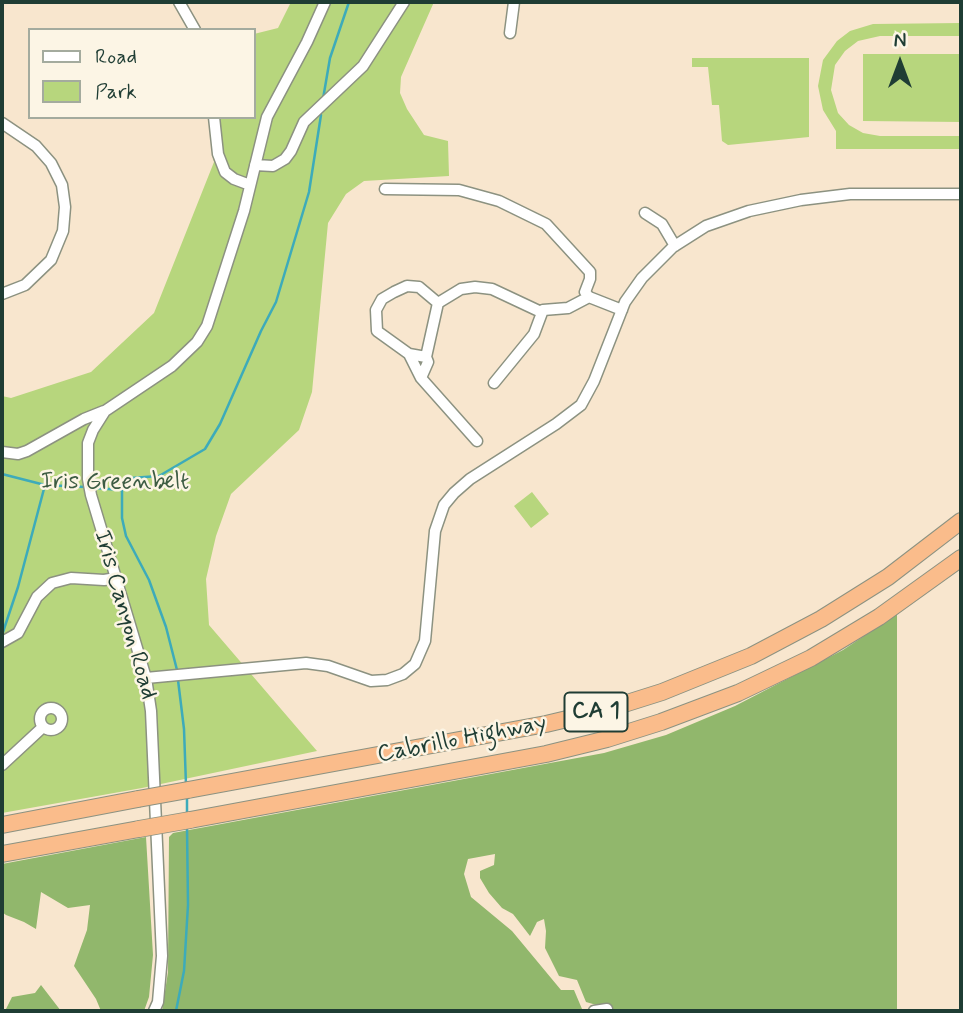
<!DOCTYPE html>
<html>
<head>
<meta charset="utf-8">
<style>
	body { margin:0 }
	#map { position:relative; width:963px; height:1013px; overflow:hidden; background:#f8e6ce; font-family:Mynerve,sans-serif }
	canvas { display:block }
	.frame { position:absolute; inset:0; border:4px solid #1f3d34; pointer-events:none }
	.legend { position:absolute; left:28px; top:28px; width:228px; height:91px; box-sizing:border-box; background:#fcf5e5; border:2px solid #a4ab9e; margin:0; padding:9px 12px; list-style:none; font-size:21px; color:#1f3d34 }
	.legend li { display:flex; align-items:center; gap:14px; height:35px }
	.legend b { width:35px; border:2px solid #a4ab9e }
	.north { position:absolute; left:865px; top:28px; width:70px; height:70px; -webkit-text-stroke:5px #fcf5e5; paint-order:stroke; rotate:0deg; font-size:19px; font-weight:700; line-height:28px; text-align:center; color:#1f3d34 }
	.north::after { content:''; display:block; margin:auto; width:24px; height:32px; background:#1f3d34; clip-path:polygon(50% 0,100% 100%,50% 72%,0 100%) }
</style>
</head>
<body>
<div id="map">
<canvas width="963" height="1013"></canvas>
<div class="frame"></div>
<ul class="legend">
<li><b style="height:9px;background:#fff"></b>Road</li>
<li><b style="height:19px;background:#b7d67d"></b>Park</li>
</ul>
<div class="north">N</div>
</div>
<script>
const ctx = document.querySelector('canvas').getContext('2d');
ctx.lineJoin = 'round';
function fill(path, color) {
  ctx.fillStyle = color;
  ctx.fill(path, 'evenodd');
}
function shape(rows) {
  const path = new Path2D();
  for (const r of rows) {
    if (r.length === 3) {
      path.moveTo(r[0] + r[2], r[1]);
      path.arc(r[0], r[1], r[2], 0, 2 * Math.PI);
      continue;
    }
    path.moveTo(r[0], r[1]);
    for (let i = 2; i < r.length; i += 2) path.lineTo(r[i], r[i + 1]);
  }
  return path;
}
function stroke(path, color, width, dash) {
  ctx.strokeStyle = color;
  ctx.lineWidth = width;
  ctx.lineCap = dash ? 'butt' : 'round';
  ctx.setLineDash(dash || []);
  ctx.stroke(path);
}
function drawText(font, color, halo, rows, align = 'center') {
  ctx.font = font + ' Mynerve,sans-serif';
  ctx.lineWidth = 5;
  ctx.setLineDash([]);
  ctx.textBaseline = 'middle';
  ctx.strokeStyle = halo;
  ctx.fillStyle = color;
  for (const [text, x, y, turn = 0] of rows) {
    ctx.save();
    ctx.translate(x, y);
    ctx.rotate((+turn || 0) * Math.PI / 180);
    ctx.textAlign = isNaN(turn) ? turn : align;
    if (halo) ctx.strokeText(text, 0, 0);
    ctx.fillText(text, 0, 0);
    ctx.restore();
  }
}
fill(shape([
	[291,2,434,2,401,77,400,93,407,109,424,135,448,141,449,176,364,181,346,194,328,223,312,392,299,430,231,494,216,536,206,579,209,625,317,751,142,788,2,813,2,396,11,398,91,372,154,313,214,162,213,157,221,152,220,117,254,117,254,34,278,28],
	[961,23,961,36,880,36,858,41,845,51,835,65,831,90,838,113,849,125,863,133,880,136,961,136,961,149,836,149,836,131,823,110,818,86,823,60,837,41,850,31,873,24],
	[863,54,961,54,961,122,863,121],
	[692,58,809,58,809,137,728,145,722,141,719,105,712,105,708,67,692,67],
	[532,492,549,514,531,528,514,506]
]), '#b7d67d');
fill(shape([
	[897,614,897,1011,602,1011,600,1006,586,1002,577,980,559,976,545,948,546,931,544,919,537,922,530,936,513,914,502,908,489,893,480,878,480,871,494,865,495,854,468,859,464,874,471,897,512,931,561,990,574,990,582,1009,579,1011,162,1011,168,972,169,837,173,833,604,753,666,735,735,706,843,650],
	[146,837,153,955,149,997,144,1011,101,1011,96,999,74,966,87,930,90,905,68,908,41,892,36,929,24,922,6,915,2,912,2,864],
	[41,985,61,1011,5,1011,12,997,35,993]
]), '#91b76c');
stroke(shape([
	[323,99,330,58,349,2],
	[2,474,45,485,85,487],
	[95,488,122,490],
	[2,635,18,587,45,485],
	[177,670,166,627,149,580,126,536,122,518,122,490,131,478,159,476,205,449,220,424,261,331,276,302,309,192,321,115],
	[178,680,184,729,186,785],
	[187,795,187,813],
	[176,1011,184,971,188,905,187,827]
]), '#3dabba', 2.5);
const minor = shape([
	[179,2,195,30],
	[510,33,514,2],
	[214,117,218,154,225,172,234,179,250,185],
	[2,123,36,146,51,163,62,185,65,207,63,231,51,260,25,285,2,294],
	[255,165,273,166,285,159,291,151,304,122,363,66,404,2],
	[385,189,459,190,499,201,546,224,590,272,590,279,585,292,589,297,568,308,543,310,534,334,494,383],
	[645,213,662,224,675,246],
	[589,297,622,310],
	[438,303,419,287,407,286,394,292,382,299,376,310,377,331,409,354,421,378,477,441],
	[409,354,426,357,428,362,421,378],
	[426,357,438,303,461,289,475,287,492,289,541,312],
	[2,452,18,454,27,451,84,419,104,411],
	[2,642,18,633,37,597,52,583,71,578,104,580,116,578],
	[146,678,306,663,328,666,371,681,387,680,403,674,415,664,425,641,435,531,444,505,454,493,470,479,556,424,581,405,594,381,625,302,642,278,673,247,706,226,749,211,801,200,850,194,961,194],
	[51,719,11],
	[2,765,43,727],
	[154,1011,158,1002,162,956,151,711,146,678,91,495,88,479,88,443,93,430,105,411,172,366,197,342,207,326,244,211,267,117,307,42,325,2],
	[594,1011,607,1009]
]);
const highway = shape([
	[188,790,546,724,605,710,662,692,751,656,821,619,888,577,961,521],
	[190,820,546,754,607,739,661,722,738,693,811,658,879,617,961,558],
	[2,825,138,799],
	[2,854,139,829]
]);
stroke(minor, '#8c9281', 13);
stroke(highway, '#8c9281', 18);
stroke(minor, '#fff', 10);
stroke(highway, '#fabc8b', 16);
const highwayBridge = shape([
	[138,799,188,790],
	[139,829,190,820]
]);
stroke(highwayBridge, '#8c9281', 18, []);
stroke(highwayBridge, '#fabc8b', 16);
for (const [x, y, w] of [
	[596,712,63]
]) {
  const box = new Path2D();
  box.roundRect(x - w / 2, y - 19.5, w, 39, 5);
  ctx.fillStyle = '#fcf5e5';
  ctx.fill(box);
  stroke(box, '#1f3d34', 2);
}
drawText('bold 23px', '#1f3d34', null, [
	["CA 1",596,712]
]);
drawText('24px', '#3d5c43', '#fcf5e5', [
	["Iris Greenbelt",115,483]
]);
drawText('24px', '#1f3d34', '#fcf5e5', [
	["Iris Canyon Road",124,615,74],
	["Cabrillo Highway",462,740,-11]
]);
</script>
</body>
</html>
